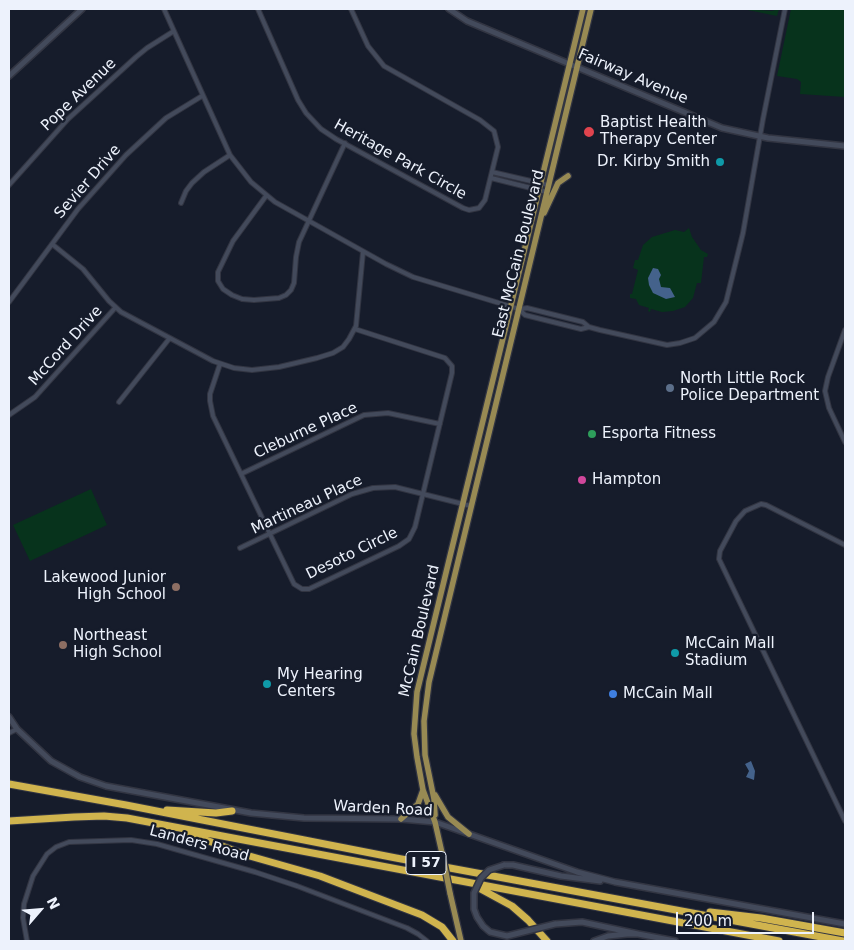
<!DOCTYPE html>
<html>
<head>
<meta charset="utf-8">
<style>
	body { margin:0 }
	#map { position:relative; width:854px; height:950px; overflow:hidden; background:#161c2b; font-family:"DejaVu Sans",sans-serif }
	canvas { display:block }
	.frame { position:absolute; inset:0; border:10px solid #edf2fc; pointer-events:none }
	.north { position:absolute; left:15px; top:885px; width:50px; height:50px; -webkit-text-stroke:4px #161c2b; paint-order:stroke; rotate:63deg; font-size:14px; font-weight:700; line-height:20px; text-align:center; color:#edf2fc }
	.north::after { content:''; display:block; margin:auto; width:18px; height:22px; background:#edf2fc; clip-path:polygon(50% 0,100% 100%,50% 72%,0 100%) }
	.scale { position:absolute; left:676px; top:912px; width:138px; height:22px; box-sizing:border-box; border:2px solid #edf2fc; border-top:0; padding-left:6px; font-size:15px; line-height:18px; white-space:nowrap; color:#edf2fc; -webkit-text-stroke:4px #161c2b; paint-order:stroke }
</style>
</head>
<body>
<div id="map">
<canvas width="854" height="950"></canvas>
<div class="frame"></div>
<div class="north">N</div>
<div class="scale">200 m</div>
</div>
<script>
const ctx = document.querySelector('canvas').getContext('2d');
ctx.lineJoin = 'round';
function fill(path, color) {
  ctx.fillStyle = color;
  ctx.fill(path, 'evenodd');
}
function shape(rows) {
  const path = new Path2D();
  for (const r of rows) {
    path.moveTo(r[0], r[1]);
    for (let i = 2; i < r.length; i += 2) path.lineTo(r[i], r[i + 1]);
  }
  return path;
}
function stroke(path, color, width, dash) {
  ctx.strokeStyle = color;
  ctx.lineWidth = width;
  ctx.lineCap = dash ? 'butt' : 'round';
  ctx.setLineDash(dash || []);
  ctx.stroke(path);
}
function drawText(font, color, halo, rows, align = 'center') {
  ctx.font = font + ' "DejaVu Sans",sans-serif';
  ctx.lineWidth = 4.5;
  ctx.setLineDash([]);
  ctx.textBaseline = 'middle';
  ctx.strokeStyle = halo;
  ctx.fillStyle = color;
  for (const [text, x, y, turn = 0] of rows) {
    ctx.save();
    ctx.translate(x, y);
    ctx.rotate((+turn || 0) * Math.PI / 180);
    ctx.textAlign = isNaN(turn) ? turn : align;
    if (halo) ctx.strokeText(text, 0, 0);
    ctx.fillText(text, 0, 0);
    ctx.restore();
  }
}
fill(shape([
	[743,9,772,11,779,9,777,16],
	[791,9,845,9,845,97,800,94,801,82,797,79,777,76],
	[689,228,692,237,701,250,708,254,707,257,704,257,701,283,697,283,693,298,685,307,673,311,662,312,651,309,650,312,648,311,649,308,639,305,636,299,630,298,630,294,632,294,638,270,633,268,635,260,638,260,643,245,652,237,675,230,684,232],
	[91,489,107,525,30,561,13,525]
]), '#07331c');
fill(shape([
	[653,268,658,269,661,275,659,279,661,287,670,288,675,297,666,299,653,293,649,285,648,278],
	[751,761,755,771,754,780,746,777,749,771,745,764]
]), '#44628b');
const street = shape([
	[164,9,230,155,251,182,275,202,386,264,413,277,519,309,525,315,581,329,589,327],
	[258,9,298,100,306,113,321,129,336,139,463,208,469,210,479,208,485,200,498,147,494,131,480,120,384,66,368,46,351,9],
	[492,172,548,185],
	[491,178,547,192],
	[9,185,68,119,136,57,147,48,174,31],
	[266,196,233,241,218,272,218,281,223,289,232,295,242,299,254,300,279,298,286,295,291,290,294,283,296,257,299,242,345,143],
	[181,203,186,191,192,183,204,172,230,155],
	[52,244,83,269,109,301,121,312,213,361,234,368,252,370,279,367,317,358,333,353,343,347,349,339,356,326,363,252],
	[9,302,78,209,126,155,166,118,202,96],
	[519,309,527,308,583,322,589,327,600,330,667,345,680,343,695,338,714,322,726,302,743,233,763,119,785,9],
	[845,330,828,377,825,391,829,408,845,442],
	[220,364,210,394,210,401,213,416,294,584,302,589,309,589,399,546,409,539,415,527,452,373,452,366,445,358,355,329],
	[119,402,169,339],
	[9,415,35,397,115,308],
	[241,474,364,415,388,413,440,424],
	[845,545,766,505,761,504,745,511,736,521,720,551,719,559,845,821],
	[240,548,352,494,373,488,395,487,471,506],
	[9,733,17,729],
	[27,941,23,918,24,904,33,876,47,854,56,847,69,842,131,840,157,844,255,872,297,886,407,928,418,934,427,941]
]);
const secondary = shape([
	[449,9,467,21,722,128,768,138,845,146],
	[9,76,82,9],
	[9,717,17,729,51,761,80,777,106,786,251,813,304,818,401,819,435,822,577,872,615,882,845,924],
	[504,865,513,865,561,876,600,881],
	[555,924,582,922,638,934],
	[594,941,608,936,627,934,638,934,675,941]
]);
const primary = shape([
	[544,213,558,183,568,176],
	[435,795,448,817,469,834],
	[435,815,434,799,425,755,424,721,429,682,591,9],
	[401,819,418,804,423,790],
	[442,853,435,822,423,790,417,757,414,734,417,692,583,9],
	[450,893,461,941]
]);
const highway = shape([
	[9,784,126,805,396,858,843,941],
	[167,810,216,813,232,811],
	[9,821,74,817,104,816,127,818,779,941],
	[190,834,246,855,320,876,422,915,442,927,453,941],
	[477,887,512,906,528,920,547,941],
	[710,912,761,918,845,933]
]);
stroke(street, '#323542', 6);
stroke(secondary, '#323542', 8);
stroke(primary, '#323542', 8);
stroke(highway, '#323542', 9);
stroke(street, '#434a5b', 4);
stroke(secondary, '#434a5b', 5);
stroke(primary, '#988a53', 5.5);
stroke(highway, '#d0b44e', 7);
const secondaryBridge = shape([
	[504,865,489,870,481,878,474,893,474,909,477,917,483,926,490,932,507,936,555,924]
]);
const primaryBridge = shape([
	[442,853,450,893]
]);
stroke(secondaryBridge, '#323542', 8, []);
stroke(primaryBridge, '#323542', 8, []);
stroke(secondaryBridge, '#434a5b', 5);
stroke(primaryBridge, '#988a53', 5.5);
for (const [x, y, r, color] of [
	[589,132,6,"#e0444e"],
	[720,162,5,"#0f9aa8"],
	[670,388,5,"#5c6f8a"],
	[592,434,5,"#2e9e5b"],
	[582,480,5,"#d1479c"],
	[176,587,5,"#8d6e63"],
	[63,645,5,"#8d6e63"],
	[675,653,5,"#0f9aa8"],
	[267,684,5,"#0f9aa8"],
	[613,694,5,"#3f7fe0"]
]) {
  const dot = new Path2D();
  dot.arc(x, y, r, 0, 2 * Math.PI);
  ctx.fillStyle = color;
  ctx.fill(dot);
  stroke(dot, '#161c2b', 2);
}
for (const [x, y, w] of [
	[426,863,40]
]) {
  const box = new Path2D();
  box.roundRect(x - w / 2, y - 11.5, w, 23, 4);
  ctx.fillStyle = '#161c2b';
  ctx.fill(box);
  stroke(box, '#edf2fc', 1);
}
drawText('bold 14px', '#edf2fc', null, [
	["I 57",426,863]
]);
drawText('15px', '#edf2fc', '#161c2b', [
	["Fairway Avenue",633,77,23],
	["Pope Avenue",79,95,-44],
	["Heritage Park Circle",400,160,29],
	["Sevier Drive",88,182,-49],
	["East McCain Boulevard",519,254,-76],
	["McCord Drive",66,346,-48],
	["Cleburne Place",306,431,-25],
	["Martineau Place",307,505,-25],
	["Desoto Circle",352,554,-26],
	["McCain Boulevard",420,631,-77],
	["Warden Road",383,809,3],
	["Landers Road",199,844,15]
]);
drawText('15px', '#edf2fc', '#161c2b', [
	["Baptist Health",600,123],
	["Therapy Center",600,140],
	["Dr. Kirby Smith",710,162,"right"],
	["North Little Rock",680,379],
	["Police Department",680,396],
	["Esporta Fitness",602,434],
	["Hampton",592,480],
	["Lakewood Junior",166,578,"right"],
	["High School",166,595,"right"],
	["Northeast",73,636],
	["High School",73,653],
	["McCain Mall",685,644],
	["Stadium",685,661],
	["My Hearing",277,675],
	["Centers",277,692],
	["McCain Mall",623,694]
], 'left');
</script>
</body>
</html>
